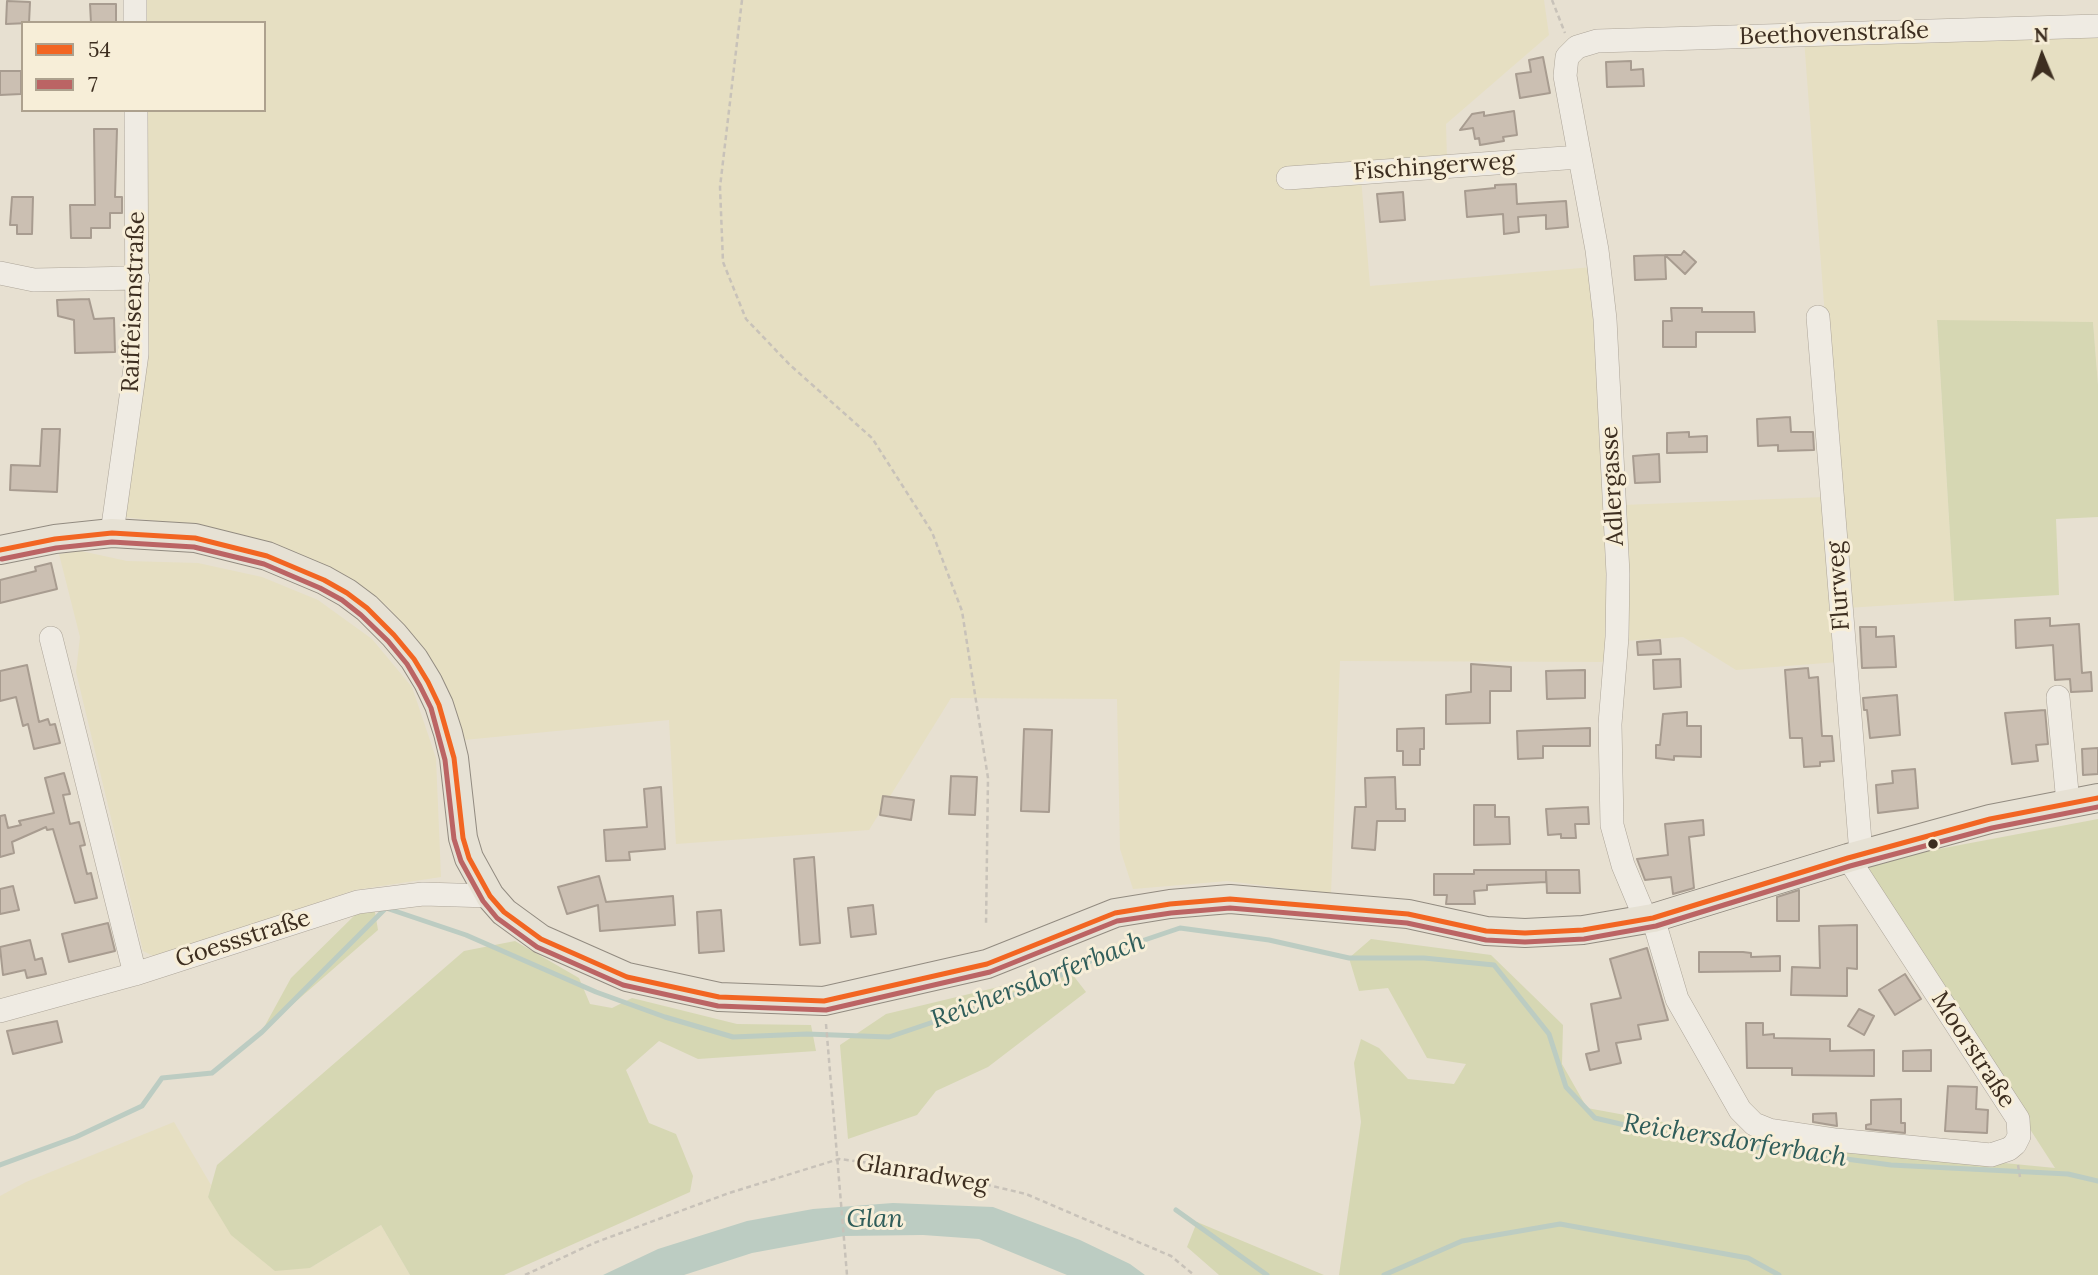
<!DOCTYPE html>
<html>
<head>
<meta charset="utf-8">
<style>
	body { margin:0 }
	#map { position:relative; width:2098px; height:1275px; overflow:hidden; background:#e7e0d1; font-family:Lora,serif }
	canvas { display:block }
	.legend { position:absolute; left:21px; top:21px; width:245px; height:91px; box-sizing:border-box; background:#f7eed8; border:2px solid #ada18e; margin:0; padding:9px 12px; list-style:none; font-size:21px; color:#3d2e20 }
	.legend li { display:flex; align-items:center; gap:14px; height:35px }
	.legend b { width:35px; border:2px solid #ada18e }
	.north { position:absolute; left:2007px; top:21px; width:70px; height:70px; -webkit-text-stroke:5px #f7eed8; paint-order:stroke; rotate:358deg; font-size:19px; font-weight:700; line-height:28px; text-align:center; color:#3d2e20 }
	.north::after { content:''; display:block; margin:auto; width:24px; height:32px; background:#3d2e20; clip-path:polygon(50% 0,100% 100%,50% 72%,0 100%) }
</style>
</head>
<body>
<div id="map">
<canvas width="2098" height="1275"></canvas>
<ul class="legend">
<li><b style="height:9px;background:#f26522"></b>54</li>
<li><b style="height:9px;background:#bb6464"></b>7</li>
</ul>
<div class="north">N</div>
</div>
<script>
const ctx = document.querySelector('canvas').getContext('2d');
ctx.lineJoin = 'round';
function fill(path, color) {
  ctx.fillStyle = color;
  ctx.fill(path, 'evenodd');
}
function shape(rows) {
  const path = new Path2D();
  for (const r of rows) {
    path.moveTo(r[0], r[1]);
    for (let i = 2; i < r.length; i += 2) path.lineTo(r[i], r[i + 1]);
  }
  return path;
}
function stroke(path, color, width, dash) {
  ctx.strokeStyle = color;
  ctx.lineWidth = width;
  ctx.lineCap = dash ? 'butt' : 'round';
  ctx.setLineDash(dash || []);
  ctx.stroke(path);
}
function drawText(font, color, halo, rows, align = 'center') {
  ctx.font = font + ' Lora,serif';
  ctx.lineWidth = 6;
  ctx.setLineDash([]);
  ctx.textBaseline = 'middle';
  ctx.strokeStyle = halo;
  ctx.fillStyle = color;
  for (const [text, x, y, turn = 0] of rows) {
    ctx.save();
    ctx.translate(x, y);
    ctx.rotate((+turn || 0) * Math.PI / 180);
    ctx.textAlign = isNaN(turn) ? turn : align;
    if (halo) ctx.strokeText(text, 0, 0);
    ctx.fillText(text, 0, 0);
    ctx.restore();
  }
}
fill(shape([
	[143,0,1544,0,1549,35,1446,124,1447,159,1360,166,1370,286,1593,267,1612,579,1608,662,1340,661,1331,894,1227,881,1133,889,1120,849,1117,699,951,698,869,830,676,844,669,720,464,740,440,673,388,607,333,569,205,527,124,517,145,110,264,110,264,23,144,23],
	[2098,32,2098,385,2093,322,1937,321,1954,601,1847,608,1804,39],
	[1825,497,1838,662,1736,670,1683,637,1624,641,1623,505],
	[81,551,127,561,198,563,262,577,318,600,372,639,412,687,436,758,441,877,355,890,155,957,143,951,76,672,80,637,59,554],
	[174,1122,211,1185,208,1197,310,1268,381,1225,410,1275,0,1275,0,1196,26,1182]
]), '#e6dfc2');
fill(shape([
	[1937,320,2093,322,2098,385,2098,517,2056,519,2059,595,1954,601],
	[2098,819,2098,1275,1339,1275,1361,1122,1354,1063,1361,1039,1379,1048,1408,1079,1454,1084,1466,1064,1427,1058,1388,988,1359,991,1349,958,1371,939,1491,955,1563,1025,1562,1064,1587,1108,1750,1138,2055,1168,1859,864],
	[359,911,375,912,378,930,262,1031,291,978],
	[515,941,579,978,590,1004,612,1008,632,998,737,1024,811,1025,816,1051,698,1059,659,1041,626,1070,649,1123,676,1134,693,1176,690,1192,504,1275,410,1275,381,1225,310,1268,275,1271,231,1235,208,1197,217,1165,464,951],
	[1069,970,1086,992,988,1067,936,1091,917,1115,848,1139,840,1045,886,1014],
	[1197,1222,1324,1275,1219,1275,1187,1247]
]), '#d6d7b3');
fill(shape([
	[893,1203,993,1207,1080,1240,1130,1264,1145,1275,1067,1275,979,1239,923,1235,844,1236,752,1253,684,1275,603,1275,658,1249,747,1221,813,1209]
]), '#bcccc2');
stroke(shape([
	[0,1165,76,1137,142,1106,162,1078,212,1073,262,1032,386,908,466,935,596,992,665,1017,733,1037,807,1034,889,1037,1031,989,1112,951,1180,928,1269,940,1349,958,1424,958,1494,965,1549,1034,1566,1087,1595,1118,1667,1135,1891,1165,2068,1174,2098,1181],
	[1176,1210,1267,1275],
	[1384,1275,1462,1241,1560,1224,1748,1258,1779,1275]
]), '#bcccc2', 5);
const building = shape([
	[7,1,30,2,29,23,6,24,7,1],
	[90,4,116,4,116,23,91,23,90,4],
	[1543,57,1550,93,1520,98,1516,74,1531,72,1529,60,1543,57],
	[1631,61,1631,70,1643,69,1644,86,1607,87,1606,62,1631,61],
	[0,71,21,71,21,94,0,95,0,71],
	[1514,111,1517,135,1503,137,1504,141,1480,145,1479,138,1475,139,1473,128,1460,130,1472,114,1484,112,1484,116,1514,111],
	[94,129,117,129,115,197,122,197,122,213,110,213,110,228,91,228,91,238,71,238,70,205,95,205,94,129],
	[1516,184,1517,204,1566,201,1568,227,1546,229,1546,215,1518,217,1519,232,1504,234,1503,214,1467,217,1465,191,1495,188,1495,185,1516,184],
	[1403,192,1405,220,1380,222,1377,194,1403,192],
	[12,197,33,197,32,234,17,234,17,225,10,225,12,197],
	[1684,251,1696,262,1685,274,1665,255,1681,255,1684,251],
	[1665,255,1666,279,1635,280,1634,256,1665,255],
	[89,299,94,319,114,318,115,352,75,353,74,320,58,316,57,300,89,299],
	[1671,308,1702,308,1702,312,1754,312,1755,332,1696,332,1696,347,1663,347,1663,321,1672,321,1671,308],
	[1790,417,1791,432,1813,432,1814,450,1778,451,1778,445,1758,446,1757,419,1790,417],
	[42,429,60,429,57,492,10,490,11,465,40,466,42,429],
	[1689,432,1689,437,1707,436,1707,452,1667,453,1667,433,1689,432],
	[1659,454,1660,482,1635,483,1633,456,1659,454],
	[51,563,57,589,0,603,0,580,36,571,35,567,51,563],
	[2050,618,2050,626,2079,624,2082,673,2091,672,2092,691,2071,692,2070,679,2055,680,2053,645,2016,648,2015,620,2050,618],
	[1860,627,1876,627,1876,637,1894,636,1896,667,1862,668,1860,627],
	[1660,640,1661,654,1638,655,1637,642,1660,640],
	[1680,659,1681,687,1654,689,1653,660,1680,659],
	[1471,664,1511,667,1511,691,1490,691,1490,723,1446,724,1446,695,1471,692,1471,664],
	[27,665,39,722,48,719,50,725,55,724,60,743,34,749,28,724,23,726,16,697,0,701,0,671,27,665],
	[1808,668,1809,678,1818,677,1822,736,1832,736,1834,761,1820,762,1820,766,1804,767,1802,738,1790,738,1785,670,1808,668],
	[1585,670,1585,698,1547,699,1546,671,1585,670],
	[1897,695,1900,735,1870,738,1867,710,1864,710,1863,698,1897,695],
	[2045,710,2048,744,2036,745,2038,761,2012,764,2005,713,2045,710],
	[1687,712,1687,726,1701,726,1701,757,1674,756,1674,760,1656,758,1656,745,1660,745,1663,714,1687,712],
	[1424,728,1424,749,1420,749,1420,765,1403,765,1403,751,1397,751,1397,729,1424,728],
	[1590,728,1590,746,1543,746,1543,758,1518,759,1517,731,1590,728],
	[1024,729,1052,730,1049,812,1021,811,1024,729],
	[2098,748,2098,774,2083,775,2082,749,2098,748],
	[1915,769,1918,808,1878,813,1876,785,1893,783,1892,771,1915,769],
	[64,773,70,794,63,795,70,824,79,822,85,845,80,846,87,874,91,873,97,898,75,903,53,829,47,830,46,827,12,842,14,853,0,857,0,816,5,815,8,828,21,825,19,821,54,813,45,778,64,773],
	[951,776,977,777,975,815,949,814,951,776],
	[1395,777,1396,809,1405,809,1405,821,1377,821,1375,850,1352,848,1355,807,1366,807,1365,778,1395,777],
	[661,787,665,849,629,852,630,860,606,861,604,830,647,827,644,789,661,787],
	[883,796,914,800,911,820,880,815,883,796],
	[1474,805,1495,805,1495,817,1509,817,1510,844,1474,845,1474,805],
	[1588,807,1589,824,1575,824,1576,838,1561,838,1561,834,1548,835,1546,809,1588,807],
	[1703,820,1704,835,1689,837,1694,888,1673,894,1671,877,1645,880,1637,859,1668,855,1665,824,1703,820],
	[814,857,820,943,800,945,794,859,814,857],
	[1474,870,1546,870,1546,882,1487,885,1487,890,1474,891,1475,904,1446,904,1447,895,1434,895,1434,874,1474,874,1474,870],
	[1546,870,1579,870,1580,893,1547,893,1546,870],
	[599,876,606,902,673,896,675,925,600,931,598,905,567,914,558,887,599,876],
	[13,886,19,910,0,914,0,889,13,886],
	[1799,890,1799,921,1777,921,1777,897,1799,890],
	[873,905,876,934,851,937,848,908,873,905],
	[721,910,724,951,699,953,697,912,721,910],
	[108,923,115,951,69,962,62,934,108,923],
	[1857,925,1857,969,1847,968,1847,996,1791,995,1792,967,1820,968,1819,926,1857,925],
	[30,940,35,960,42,958,46,974,27,978,25,970,3,975,0,947,30,940],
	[1647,948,1668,1020,1638,1025,1641,1039,1616,1043,1621,1063,1590,1070,1586,1054,1599,1051,1591,1004,1621,998,1610,959,1647,948],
	[1699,952,1743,952,1751,953,1751,957,1780,956,1780,971,1699,972,1699,952],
	[1905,974,1921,999,1895,1015,1879,990,1905,974],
	[1859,1009,1874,1016,1864,1035,1848,1026,1859,1009],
	[57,1021,62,1042,13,1054,7,1031,57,1021],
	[1746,1023,1763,1023,1763,1035,1774,1034,1774,1038,1830,1039,1830,1051,1874,1050,1874,1076,1792,1075,1792,1068,1747,1068,1746,1023],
	[1931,1050,1931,1071,1903,1071,1903,1051,1931,1050],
	[1948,1086,1977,1087,1976,1109,1988,1110,1987,1133,1945,1131,1948,1086],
	[1901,1099,1901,1123,1905,1123,1905,1133,1866,1129,1866,1125,1871,1124,1871,1100,1901,1099],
	[1836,1113,1837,1126,1813,1122,1813,1114,1836,1113]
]);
fill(building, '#cbbfb2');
stroke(building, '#a89c90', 2);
const minor = shape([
	[135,0,135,23],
	[1288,178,1579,157],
	[0,273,34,280,138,278],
	[1818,317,1861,854],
	[112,533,137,354,136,110],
	[51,638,135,974],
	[2058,697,2068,803],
	[1653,918,1677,999,1740,1110,1754,1124,1769,1130,1836,1140,1991,1155,2009,1149,2015,1144,2019,1136,2018,1119,1848,858],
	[1646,920,1623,865,1612,825,1610,724,1617,637,1618,574,1605,319,1597,250,1565,76,1567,57,1577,47,1597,41,2098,26],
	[0,1011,135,974,358,902,423,894,490,896]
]);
const major = shape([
	[0,550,55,539,112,533,195,538,267,556,324,580,347,593,367,608,394,635,414,659,428,682,439,705,448,733,454,758,463,838,469,858,490,896,504,912,541,939,627,977,719,997,824,1001,987,964,1115,913,1170,904,1230,899,1408,914,1486,931,1525,933,1583,930,1653,918,1848,858,1990,819,2098,798]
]);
stroke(minor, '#ada599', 24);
stroke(major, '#928b80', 30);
stroke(shape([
	[742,0,720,187,723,262,746,319,790,365,872,438,932,532,962,611,988,778,986,926],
	[1552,0,1565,33],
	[826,1024,847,1275],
	[2018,1165,2020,1177],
	[525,1275,594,1243,729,1193,839,1159,925,1170,1026,1194,1171,1256,1194,1275]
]), '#c8c2b9', 2.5, [5, 3.5]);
stroke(minor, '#efebe3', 23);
stroke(major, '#e6e1d4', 28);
stroke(shape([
	[0,550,55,539,112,533,195,538,267,556,324,580,347,593,367,608,394,635,414,659,428,682,439,705,454,758,463,838,469,858,490,896,504,912,541,939,627,977,719,997,824,1001,987,964,1115,913,1170,904,1230,899,1408,914,1486,931,1525,933,1583,930,1653,918,1848,858,1990,819,2098,798]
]), '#f26522', 5);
stroke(shape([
	[2,559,56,548,112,542,194,547,264,564,320,588,342,600,361,615,388,641,407,664,420,686,431,708,445,760,454,839,461,861,483,901,497,918,537,947,623,985,718,1006,826,1010,990,972,1117,921,1171,913,1230,908,1407,923,1486,940,1525,942,1584,939,1656,926,1850,866,1992,828,2098,807]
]), '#bb6464', 5);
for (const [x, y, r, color] of [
	[1933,844,6,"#3d2e20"]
]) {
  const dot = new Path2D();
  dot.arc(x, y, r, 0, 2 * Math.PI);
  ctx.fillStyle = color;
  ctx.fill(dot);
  stroke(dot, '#f7eed8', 2.5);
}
drawText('24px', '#3d2e20', '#f7eed8', [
	["Beethovenstraße",1834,34,-2],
	["Fischingerweg",1434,167,-4],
	["Raiffeisenstraße",134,302,-88],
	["Adlergasse",1613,486,-93],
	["Flurweg",1839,586,-94],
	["Goessstraße",243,939,-18],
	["Moorstraße",1973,1050,57],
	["Glanradweg",922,1174,10]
]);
drawText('italic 26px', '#2f5d5a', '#f7eed8', [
	["Reichersdorferbach",1038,981,-21],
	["Reichersdorferbach",1735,1141,9],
	["Glan",875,1220]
]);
</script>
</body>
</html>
